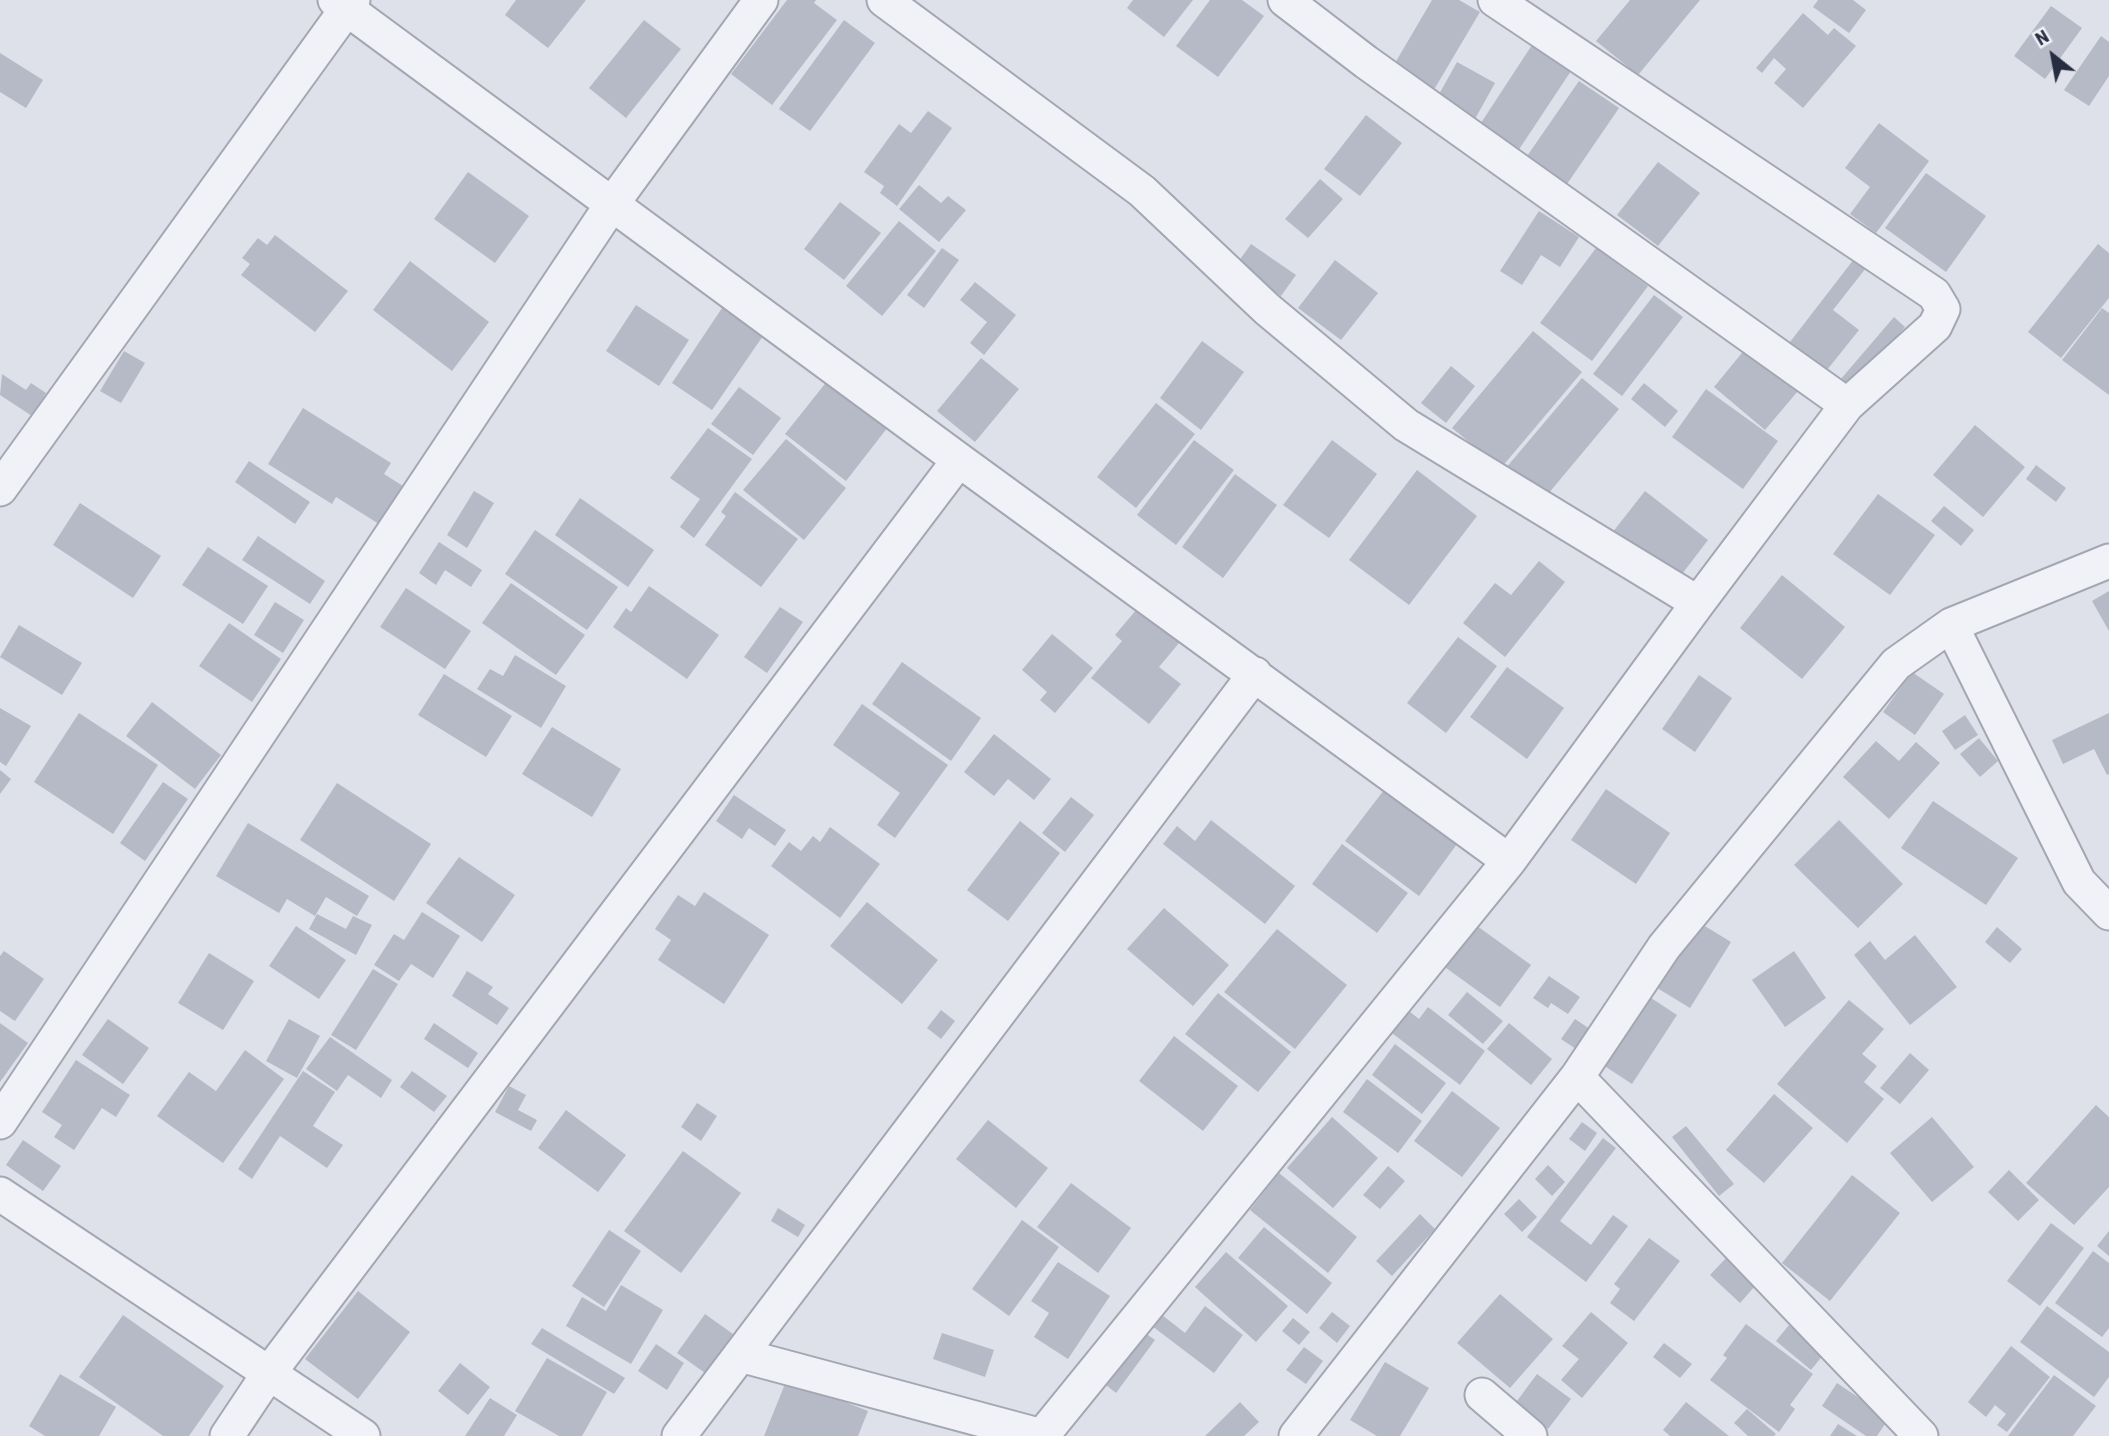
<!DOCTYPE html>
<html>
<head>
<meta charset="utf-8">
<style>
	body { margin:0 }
	#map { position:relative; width:2109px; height:1436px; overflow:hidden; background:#dee1e9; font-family:"Roboto Condensed",sans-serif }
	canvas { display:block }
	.north { position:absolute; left:2018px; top:21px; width:70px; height:70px; -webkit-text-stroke:5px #edf0f6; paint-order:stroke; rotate:329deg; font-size:19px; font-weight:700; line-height:28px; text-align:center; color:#262d40 }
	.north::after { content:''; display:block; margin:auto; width:24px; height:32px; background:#262d40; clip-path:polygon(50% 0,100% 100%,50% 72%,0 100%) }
</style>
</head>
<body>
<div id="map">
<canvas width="2109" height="1436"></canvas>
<div class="north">N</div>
</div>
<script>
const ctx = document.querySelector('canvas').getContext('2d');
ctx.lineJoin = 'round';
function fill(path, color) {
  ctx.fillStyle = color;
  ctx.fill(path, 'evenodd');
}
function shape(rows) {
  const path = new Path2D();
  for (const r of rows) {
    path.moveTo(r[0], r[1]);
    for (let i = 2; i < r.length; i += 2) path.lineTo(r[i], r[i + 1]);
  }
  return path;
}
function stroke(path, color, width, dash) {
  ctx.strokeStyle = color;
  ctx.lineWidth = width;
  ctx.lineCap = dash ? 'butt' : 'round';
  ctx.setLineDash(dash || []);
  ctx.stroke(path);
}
fill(shape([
	[516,0,586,0,548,48,505,15],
	[787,0,816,0,814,3,837,20,772,105,731,74],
	[1133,0,1193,0,1164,37,1127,8],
	[1210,0,1242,0,1264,16,1218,77,1176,46],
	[1432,0,1459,0,1480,12,1432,93,1391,70],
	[1630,0,1700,0,1638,75,1596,41],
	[1818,0,1853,0,1866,10,1849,33,1813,7],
	[2051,6,2082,28,2045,79,2014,56],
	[1803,13,1828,35,1834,28,1856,46,1803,108,1774,83,1786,69,1774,58,1762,73,1756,68],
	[644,20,681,49,626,118,589,88],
	[844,20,875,43,810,131,779,109],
	[2101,36,2109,42,2109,76,2089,106,2064,90],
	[1532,45,1571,71,1516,154,1477,129],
	[0,53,43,80,26,108,0,92],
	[1457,62,1495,83,1475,119,1437,98],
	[1579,81,1619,108,1565,187,1525,159],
	[928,111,952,128,897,206,880,193,884,186,864,172,899,124,911,133],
	[1366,115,1402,143,1360,196,1324,169],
	[1879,123,1929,161,1876,233,1850,214,1870,187,1845,168],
	[1658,162,1700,193,1658,246,1617,215],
	[468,172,529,216,495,263,434,219],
	[1926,173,1986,216,1946,272,1885,228],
	[1320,179,1343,199,1308,238,1285,219],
	[919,185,941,203,948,196,966,210,939,242,899,209],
	[840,202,881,233,844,280,804,249],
	[1539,211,1579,237,1560,267,1541,255,1522,285,1500,271],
	[899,221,936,251,882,316,846,286],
	[275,235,348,291,315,332,241,275,250,264,242,258,258,238,267,245],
	[1251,244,1296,275,1281,296,1236,265],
	[2098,244,2109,253,2109,298,2061,358,2028,332],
	[942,248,959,260,924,308,907,295],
	[1596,248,1648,286,1592,361,1540,323],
	[1854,259,1866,268,1833,310,1859,330,1827,370,1790,342],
	[1335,260,1378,293,1341,340,1298,308],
	[410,261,489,322,452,371,373,310],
	[975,282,1016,315,984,355,970,343,987,322,960,300],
	[1654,295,1683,317,1622,396,1593,374],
	[636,305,689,340,659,386,606,351],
	[724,305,765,333,712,410,672,383],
	[2102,308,2109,313,2109,395,2062,360],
	[1894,317,1905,327,1852,389,1840,380],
	[1533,331,1582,372,1501,468,1452,428],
	[1202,341,1244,372,1201,430,1160,398],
	[1746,348,1798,391,1765,430,1714,387],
	[124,351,145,363,121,403,100,391],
	[981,358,1019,389,975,442,937,411],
	[1451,366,1475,386,1446,423,1421,403],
	[2,374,26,390,31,383,46,393,32,416,0,395],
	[1582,378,1619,409,1543,500,1505,469],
	[828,380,888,427,846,481,785,434],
	[1644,383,1678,411,1665,427,1631,399],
	[739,387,781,418,753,455,711,424],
	[1706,389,1778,441,1743,489,1672,437],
	[1156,403,1195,434,1136,508,1097,477],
	[303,408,391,463,384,474,403,486,379,524,336,497,332,504,268,464],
	[1975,425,2025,467,1983,517,1933,475],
	[708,428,752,459,694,538,680,527,700,499,670,478],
	[786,439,846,488,804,540,743,490],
	[1194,440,1234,470,1176,545,1137,515],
	[1332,440,1377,474,1329,538,1283,505],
	[249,461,310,502,295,524,235,482],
	[2036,465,2066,488,2056,502,2026,479],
	[1417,470,1477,516,1409,605,1349,560],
	[1235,474,1277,505,1223,578,1182,547],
	[474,491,494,503,467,548,447,535],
	[1645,491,1708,540,1676,582,1612,533],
	[735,492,798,539,761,587,705,545,726,516,721,512],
	[1878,494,1935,535,1890,595,1833,554],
	[580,498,654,550,628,587,555,535],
	[80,503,161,556,133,598,53,545],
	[1944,506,1974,530,1961,546,1931,521],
	[535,530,618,587,587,630,505,574],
	[258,536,325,581,310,604,242,560],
	[439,542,482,570,471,587,445,570,436,585,419,573],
	[208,547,268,586,243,624,182,585],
	[1539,561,1565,582,1505,657,1463,623,1495,583,1511,595],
	[1782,575,1845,627,1802,679,1740,628],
	[511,583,585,635,556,675,482,623],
	[649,586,719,635,687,679,613,627,626,608,631,612],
	[406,588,471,631,445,669,380,627],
	[2109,591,2109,631,2092,601],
	[275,602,304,620,283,653,254,635],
	[780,607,803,622,767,673,744,657],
	[1137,609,1179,643,1159,667,1181,684,1149,724,1091,678,1122,641,1115,635],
	[229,623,281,659,252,702,199,666],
	[19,625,82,663,62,695,0,657],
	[1052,634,1093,668,1055,713,1040,700,1047,692,1022,670],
	[1458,637,1497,666,1446,733,1407,703],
	[515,655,566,686,541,728,477,689,490,669,503,676],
	[902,662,981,718,951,761,872,704],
	[1507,667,1564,708,1527,759,1470,717],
	[1912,672,1944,694,1915,735,1883,712],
	[444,674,512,716,486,757,418,715],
	[1699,675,1732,698,1695,752,1662,729],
	[152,702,221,755,195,789,126,736],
	[862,704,948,765,895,838,877,825,900,793,833,745],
	[0,708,31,726,6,766,0,762],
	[79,713,158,765,113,834,34,782],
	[2109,713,2109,774,2107,775,2094,749,2063,764,2052,740],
	[1965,715,1978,735,1955,750,1942,731],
	[552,727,621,769,592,817,522,774],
	[994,734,1051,779,1034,800,1008,779,994,796,964,772],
	[1979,738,1998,761,1980,777,1960,754],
	[1876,741,1899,761,1916,742,1940,763,1889,819,1843,777],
	[0,770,11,779,0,794],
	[163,782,188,799,145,861,120,843],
	[337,783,431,844,394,901,300,840],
	[1606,789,1670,833,1636,884,1571,840],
	[1384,790,1457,844,1419,896,1345,841],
	[734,795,786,830,775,846,749,828,742,839,716,821],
	[1071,797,1094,815,1065,852,1042,833],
	[1933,801,2018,858,1986,905,1901,848],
	[1211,820,1295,886,1265,924,1163,844,1177,826,1195,841],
	[1839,820,1903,884,1858,928,1794,865],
	[1020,821,1060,853,1008,921,967,890],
	[248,823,369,896,357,916,326,897,315,916,287,899,279,913,216,876],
	[830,827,880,864,840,918,771,866,789,842,801,851,813,836,820,842],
	[1342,844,1408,893,1377,933,1312,884],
	[459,857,515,895,482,942,426,903],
	[704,892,769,935,724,1004,658,960,671,940,655,929,678,895,695,906],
	[867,902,938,960,902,1004,830,946],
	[1164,908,1229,965,1193,1006,1127,949],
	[422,912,460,936,433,978,411,964,399,981,374,965,394,934,404,940],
	[317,914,346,929,353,916,372,925,356,955,309,929],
	[1695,920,1731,942,1690,1008,1654,986],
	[1473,923,1531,965,1500,1007,1442,965],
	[296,926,346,960,319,999,269,966],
	[1997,927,2022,949,2010,963,1985,942],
	[1277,929,1347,985,1295,1049,1224,992],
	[1915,935,1957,987,1910,1025,1854,955,1870,941,1885,960],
	[4,951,44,979,15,1021,0,1011,0,956],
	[1794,951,1826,998,1785,1027,1752,980],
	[209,953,254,981,223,1030,178,1003],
	[373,969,398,984,356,1050,331,1035],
	[467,971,493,987,488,994,509,1008,497,1025,452,996],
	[1549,976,1580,997,1568,1014,1551,1003,1548,1008,1533,998],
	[1467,992,1503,1021,1483,1044,1448,1015],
	[1218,993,1291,1052,1258,1092,1185,1034],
	[1645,994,1677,1015,1632,1084,1600,1063],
	[1849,1000,1884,1029,1862,1054,1877,1066,1864,1082,1884,1099,1847,1143,1777,1084],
	[1428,1007,1485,1051,1460,1085,1388,1030,1405,1008,1419,1019],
	[941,1010,955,1021,941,1039,927,1028],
	[108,1019,149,1048,123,1084,82,1055],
	[289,1019,320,1036,297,1078,266,1061],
	[1575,1019,1590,1029,1576,1049,1561,1039],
	[0,1023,28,1043,0,1082],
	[434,1023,478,1053,468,1068,424,1039],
	[1509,1023,1552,1059,1531,1085,1487,1049],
	[1174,1036,1238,1086,1203,1131,1139,1081],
	[330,1037,392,1080,381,1098,348,1075,337,1091,306,1069],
	[1395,1044,1446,1083,1422,1114,1372,1075],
	[245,1050,284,1079,223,1163,157,1116,189,1072,216,1091],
	[1910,1053,1929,1070,1900,1104,1880,1088],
	[76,1060,130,1095,116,1117,102,1108,74,1150,54,1137,62,1125,42,1112],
	[303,1071,335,1092,313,1126,343,1145,327,1168,280,1136,252,1179,238,1169],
	[412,1071,447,1096,434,1112,400,1087],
	[1367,1079,1422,1121,1398,1153,1343,1112],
	[509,1086,526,1095,518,1110,537,1120,531,1131,495,1112],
	[1452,1091,1500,1128,1462,1177,1414,1141],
	[1774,1094,1813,1128,1764,1183,1726,1150],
	[697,1103,717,1116,701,1141,681,1127],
	[2096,1105,2109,1117,2109,1187,2074,1225,2026,1183],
	[566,1110,626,1155,598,1192,538,1148],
	[1332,1117,1378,1158,1333,1208,1287,1168],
	[1932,1117,1974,1167,1932,1202,1890,1153],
	[988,1120,1048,1168,1016,1208,956,1159],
	[1582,1122,1597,1133,1585,1151,1569,1139],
	[1686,1126,1734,1184,1719,1196,1672,1137],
	[1603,1138,1616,1148,1560,1221,1591,1245,1613,1215,1628,1226,1586,1282,1527,1237],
	[23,1140,61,1166,43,1191,6,1165],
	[683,1151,741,1193,681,1273,624,1231],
	[1548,1165,1565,1182,1552,1196,1535,1179],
	[1388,1166,1405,1181,1380,1209,1363,1195],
	[2009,1170,2039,1200,2018,1221,1988,1192],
	[1279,1173,1357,1237,1328,1273,1250,1210],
	[1852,1175,1900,1213,1830,1301,1782,1263],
	[1071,1183,1131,1228,1098,1273,1037,1227],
	[1519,1199,1537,1217,1522,1232,1504,1214],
	[778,1208,805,1225,798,1237,771,1221],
	[1420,1214,1435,1229,1392,1276,1376,1261],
	[1022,1220,1059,1247,1009,1316,972,1289],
	[2051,1223,2084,1248,2040,1306,2007,1281],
	[1264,1227,1332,1283,1307,1314,1238,1258],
	[609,1230,641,1251,604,1307,572,1286],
	[2109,1231,2109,1256,2097,1246],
	[1649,1238,1680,1261,1634,1321,1610,1303,1620,1289,1614,1284],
	[2093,1251,2109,1263,2109,1328,2102,1337,2055,1303],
	[1226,1252,1288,1306,1256,1342,1195,1287],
	[1727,1257,1756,1285,1740,1303,1710,1275],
	[1058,1262,1110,1296,1068,1359,1034,1337,1049,1313,1031,1301],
	[621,1285,663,1310,631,1364,566,1326,582,1297,606,1311],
	[358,1291,410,1332,358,1399,305,1359],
	[1500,1294,1553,1339,1510,1388,1457,1343],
	[1205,1306,1243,1335,1214,1373,1148,1323,1157,1311,1185,1333],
	[2047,1306,2109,1352,2109,1377,2094,1397,2020,1342],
	[1332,1312,1350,1326,1337,1343,1319,1328],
	[1591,1312,1628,1343,1582,1398,1561,1380,1579,1359,1562,1346],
	[705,1314,733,1334,705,1373,677,1353],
	[123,1315,224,1386,189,1436,163,1436,79,1377],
	[1293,1318,1310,1332,1299,1345,1282,1331],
	[1746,1324,1813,1374,1790,1405,1795,1409,1779,1432,1710,1380,1727,1358,1723,1355],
	[1789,1325,1824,1354,1811,1370,1776,1341],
	[542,1328,625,1378,614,1394,531,1344],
	[1141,1330,1155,1340,1116,1393,1102,1382],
	[942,1333,994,1350,985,1377,933,1359],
	[1664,1343,1692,1364,1680,1378,1653,1357],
	[656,1344,684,1363,667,1390,638,1371],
	[2011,1346,2050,1377,2007,1432,1997,1425,2006,1414,1995,1405,1986,1417,1968,1402],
	[1304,1347,1323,1361,1306,1384,1286,1370],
	[547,1358,607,1392,582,1436,559,1436,515,1411],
	[1385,1362,1429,1388,1400,1436,1377,1436,1350,1420],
	[460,1363,490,1387,468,1415,438,1391],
	[60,1374,116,1407,99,1436,45,1436,29,1426],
	[1537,1374,1571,1399,1548,1429,1514,1405],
	[2054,1375,2096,1406,2073,1436,2008,1436],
	[787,1379,868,1411,858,1436,764,1436],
	[1837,1383,1889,1418,1877,1436,1866,1436,1822,1406],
	[490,1398,517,1415,504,1436,465,1436],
	[1240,1402,1259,1422,1244,1436,1205,1436],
	[1686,1402,1729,1436,1670,1436,1663,1430],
	[1747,1409,1776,1434,1774,1436,1748,1436,1734,1423],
	[1838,1424,1857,1436,1830,1436]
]), '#b5bac6');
const minor = shape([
	[335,0,959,460,1509,861],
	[884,0,1142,191,1267,309,1406,425,1698,603],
	[1285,0,1366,62,1847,405],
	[0,489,353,0],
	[1951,625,2079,882,2109,913],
	[1577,1077,1921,1436],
	[0,1122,612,204,761,0],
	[0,1194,363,1436],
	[740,1355,1042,1436],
	[1482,1395,1530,1436],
	[227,1436,269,1373,959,460],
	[679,1436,1255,674],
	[1042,1436,1509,861,1698,603,1847,405,1935,326,1943,309,1934,294,1495,0],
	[1296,1436,1577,1077,1664,947,1896,664,1951,625,2109,561]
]);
stroke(minor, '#a3a7b3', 37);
stroke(minor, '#f1f2f7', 33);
</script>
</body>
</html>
